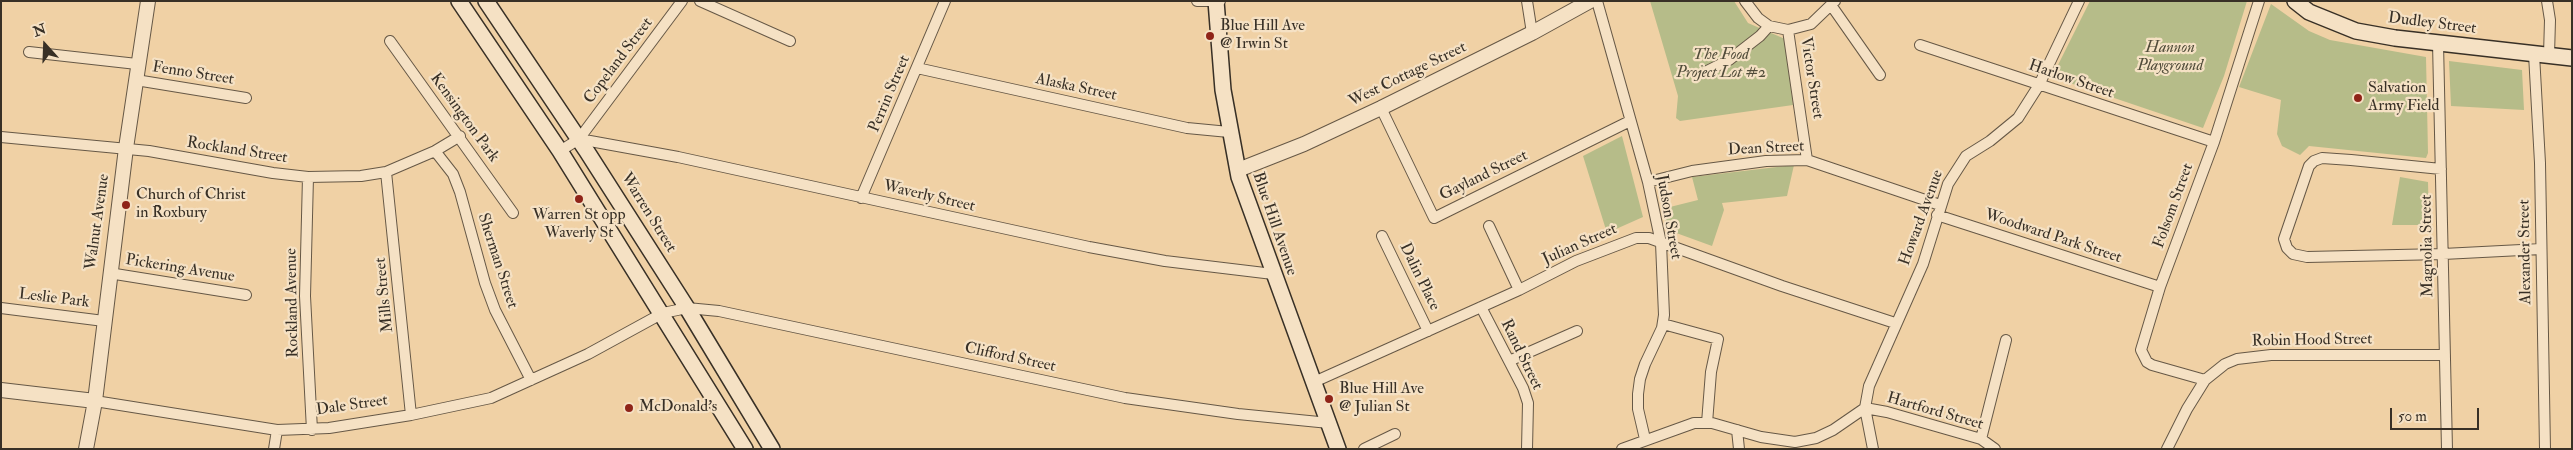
<!DOCTYPE html>
<html>
<head>
<meta charset="utf-8">
<style>
	body { margin:0 }
	#map { position:relative; width:2573px; height:450px; overflow:hidden; background:#f0d1a5; font-family:"IM FELL Double Pica",serif }
	canvas { display:block }
	.frame { position:absolute; inset:0; border:2px solid #383026; pointer-events:none }
	.north { position:absolute; left:20px; top:20px; width:50px; height:50px; -webkit-text-stroke:4px #f5e1c4; paint-order:stroke; rotate:340deg; font-size:14px; font-weight:700; line-height:20px; text-align:center; color:#383026 }
	.north::after { content:''; display:block; margin:auto; width:18px; height:22px; background:#383026; clip-path:polygon(50% 0,100% 100%,50% 72%,0 100%) }
	.scale { position:absolute; left:2390px; top:408px; width:89px; height:22px; box-sizing:border-box; border:2px solid #383026; border-top:0; padding-left:6px; font-size:15px; line-height:18px; white-space:nowrap; color:#383026; -webkit-text-stroke:4px #f5e1c4; paint-order:stroke }
</style>
</head>
<body>
<div id="map">
<canvas width="2573" height="450"></canvas>
<div class="frame"></div>
<div class="north">N</div>
<div class="scale">50 m</div>
</div>
<script>
const ctx = document.querySelector('canvas').getContext('2d');
ctx.lineJoin = 'round';
function fill(path, color) {
  ctx.fillStyle = color;
  ctx.fill(path, 'evenodd');
}
function shape(rows) {
  const path = new Path2D();
  for (const r of rows) {
    path.moveTo(r[0], r[1]);
    for (let i = 2; i < r.length; i += 2) path.lineTo(r[i], r[i + 1]);
  }
  return path;
}
function stroke(path, color, width, dash) {
  ctx.strokeStyle = color;
  ctx.lineWidth = width;
  ctx.lineCap = dash ? 'butt' : 'round';
  ctx.setLineDash(dash || []);
  ctx.stroke(path);
}
function drawText(font, color, halo, rows, align = 'center') {
  ctx.font = font + ' "IM FELL Double Pica",serif';
  ctx.lineWidth = 4.5;
  ctx.setLineDash([]);
  ctx.textBaseline = 'middle';
  ctx.strokeStyle = halo;
  ctx.fillStyle = color;
  for (const [text, x, y, turn = 0] of rows) {
    ctx.save();
    ctx.translate(x, y);
    ctx.rotate((+turn || 0) * Math.PI / 180);
    ctx.textAlign = isNaN(turn) ? turn : align;
    if (halo) ctx.strokeText(text, 0, 0);
    ctx.fillText(text, 0, 0);
    ctx.restore();
  }
}
fill(shape([
	[1650,1,1734,1,1748,23,1785,39,1793,105,1680,121,1676,118,1678,96],
	[2090,1,2247,1,2224,76,2203,128,2052,77],
	[2271,4,2309,31,2330,40,2426,57,2428,153,2426,158,2309,146,2300,155,2282,146,2277,134,2281,100,2239,87],
	[2449,61,2522,70,2524,110,2451,106],
	[1622,136,1643,217,1607,233,1583,156],
	[1794,165,1787,196,1722,203,1724,210,1712,246,1668,230,1662,209,1698,200,1692,177],
	[2400,177,2428,182,2429,225,2392,225]
]), '#b6bc89');
const minor = shape([
	[700,1,790,41],
	[1197,1,1220,1],
	[1527,1,1532,33],
	[1597,1,1648,182,1661,243,1664,315,1662,328,1645,364,1640,379,1638,394,1638,409,1645,439],
	[1745,1,1758,18,1769,26,1788,30,1811,24,1835,1],
	[2547,1,2550,20,2549,55],
	[1831,5,1880,75],
	[1788,30,1807,160],
	[390,41,513,213],
	[2438,43,2447,449],
	[1920,45,2214,142],
	[29,52,137,64],
	[2534,54,2540,163,2545,449],
	[917,68,1187,128,1229,132],
	[1707,71,1729,60,1760,36,1769,26],
	[136,80,246,98],
	[1381,108,1434,218,1630,121],
	[1,137,149,151,273,173,308,177,361,176,386,172,435,151,460,136],
	[579,139,678,157,1089,247,1165,261,1273,274],
	[435,151,453,174,460,192,485,283,495,310,531,380],
	[560,151,579,139,682,1],
	[2441,169,2351,160,2322,158,2314,161,2309,166,2284,239,2287,248,2293,254,2307,257,2443,254,2541,249],
	[386,172,411,415],
	[308,177,305,296,312,430],
	[1648,182,1692,171,1766,161,1807,160,1940,205],
	[861,198,945,1],
	[1937,215,2160,287],
	[1489,226,1519,290],
	[1382,236,1428,331],
	[109,273,246,295],
	[1481,307,1523,388,1528,403,1527,449],
	[1,308,104,321],
	[1663,324,1718,339,1711,372,1707,423],
	[1509,361,1577,331],
	[2205,380,2152,365,2147,362,2141,350,2160,287,2214,142,2259,1],
	[1314,382,1519,290,1576,261,1636,238,1649,238,1782,286,1895,323],
	[95,401,277,430,329,428,411,415,491,398,588,354,663,313,687,308,719,311,1125,398,1238,414,1329,423],
	[1737,430,1739,449],
	[1981,439,2006,340],
	[274,449,277,430],
	[1364,449,1395,434],
	[1622,449,1694,423,1712,423,1761,437,1795,442,1816,438,1833,430,1865,408,1887,412,1981,439,1995,449],
	[1873,449,1865,408,1869,386,1923,264,1948,184,1966,156,1990,141,2018,118,2039,85,2079,1],
	[2167,449,2187,409,2205,380,2225,364,2237,359,2271,355,2445,355]
]);
const tertiary = shape([
	[1238,170,1304,144,1381,108,1532,33,1590,1],
	[1,390,95,401],
	[86,449,95,401,126,148,148,1]
]);
const secondary = shape([
	[459,1,560,151,745,449],
	[486,1,586,150,687,308,772,449],
	[1216,1,1223,90,1239,177,1338,449],
	[2295,1,2309,12,2356,31,2395,38,2572,58]
]);
stroke(minor, '#665846', 12);
stroke(tertiary, '#665846', 16);
stroke(secondary, '#383026', 18);
stroke(minor, '#f5e1c4', 10);
stroke(tertiary, '#f5e1c4', 14);
stroke(secondary, '#f5e1c4', 15);
for (const [x, y, r, color] of [
	[1210,36,5,"#8f2418"],
	[2358,98,5,"#8f2418"],
	[579,199,5,"#8f2418"],
	[126,205,5,"#8f2418"],
	[1329,399,5,"#8f2418"],
	[629,408,5,"#8f2418"]
]) {
  const dot = new Path2D();
  dot.arc(x, y, r, 0, 2 * Math.PI);
  ctx.fillStyle = color;
  ctx.fill(dot);
  stroke(dot, '#f5e1c4', 2);
}
drawText('16px', '#383026', '#f5e1c4', [
	["Dudley Street",2432,24,7],
	["Copeland Street",619,61,-53],
	["Fenno Street",193,74,9],
	["West Cottage Street",1408,75,-26],
	["Victor Street",1811,78,81],
	["Harlow Street",2071,80,19],
	["Alaska Street",1076,88,12],
	["Perrin Street",890,94,-67],
	["Kensington Park",464,118,54],
	["Dean Street",1766,149,-3],
	["Rockland Street",237,151,9],
	["Gayland Street",1484,176,-26],
	["Waverly Street",929,197,13],
	["Folsom Street",2174,206,-70],
	["Warren Street",648,213,58],
	["Judson Street",1668,217,80],
	["Howard Avenue",1922,218,-70],
	["Walnut Avenue",98,222,-82],
	["Blue Hill Avenue",1274,224,71],
	["Woodward Park Street",2053,237,18],
	["Julian Street",1580,245,-24],
	["Magnolia Street",2428,246,-91],
	["Alexander Street",2526,252,-91],
	["Sherman Street",497,261,72],
	["Pickering Avenue",180,269,9],
	["Dalin Place",1419,277,64],
	["Mills Street",385,295,-96],
	["Leslie Park",54,299,7],
	["Rockland Avenue",293,303,-91],
	["Robin Hood Street",2312,341,-1],
	["Rand Street",1521,355,64],
	["Clifford Street",1010,358,12],
	["Dale Street",352,406,-8],
	["Hartford Street",1935,412,16]
]);
drawText('16px', '#383026', '#f5e1c4', [
	["Blue Hill Ave",1220,27],
	["@ Irwin St",1220,45],
	["Salvation",2368,89],
	["Army Field",2368,107],
	["Church of Christ",136,196],
	["in Roxbury",136,214],
	["Warren St opp",579,216,"center"],
	["Waverly St",579,234,"center"],
	["Blue Hill Ave",1339,390],
	["@ Julian St",1339,408],
	["McDonald's",639,408]
], 'left');
drawText('italic 16px', '#514c3a', '#f5e1c4', [
	["Hannon",2170,49],
	["Playground",2170,67],
	["The Food",1721,56],
	["Project Lot #2",1721,74]
]);
</script>
</body>
</html>
